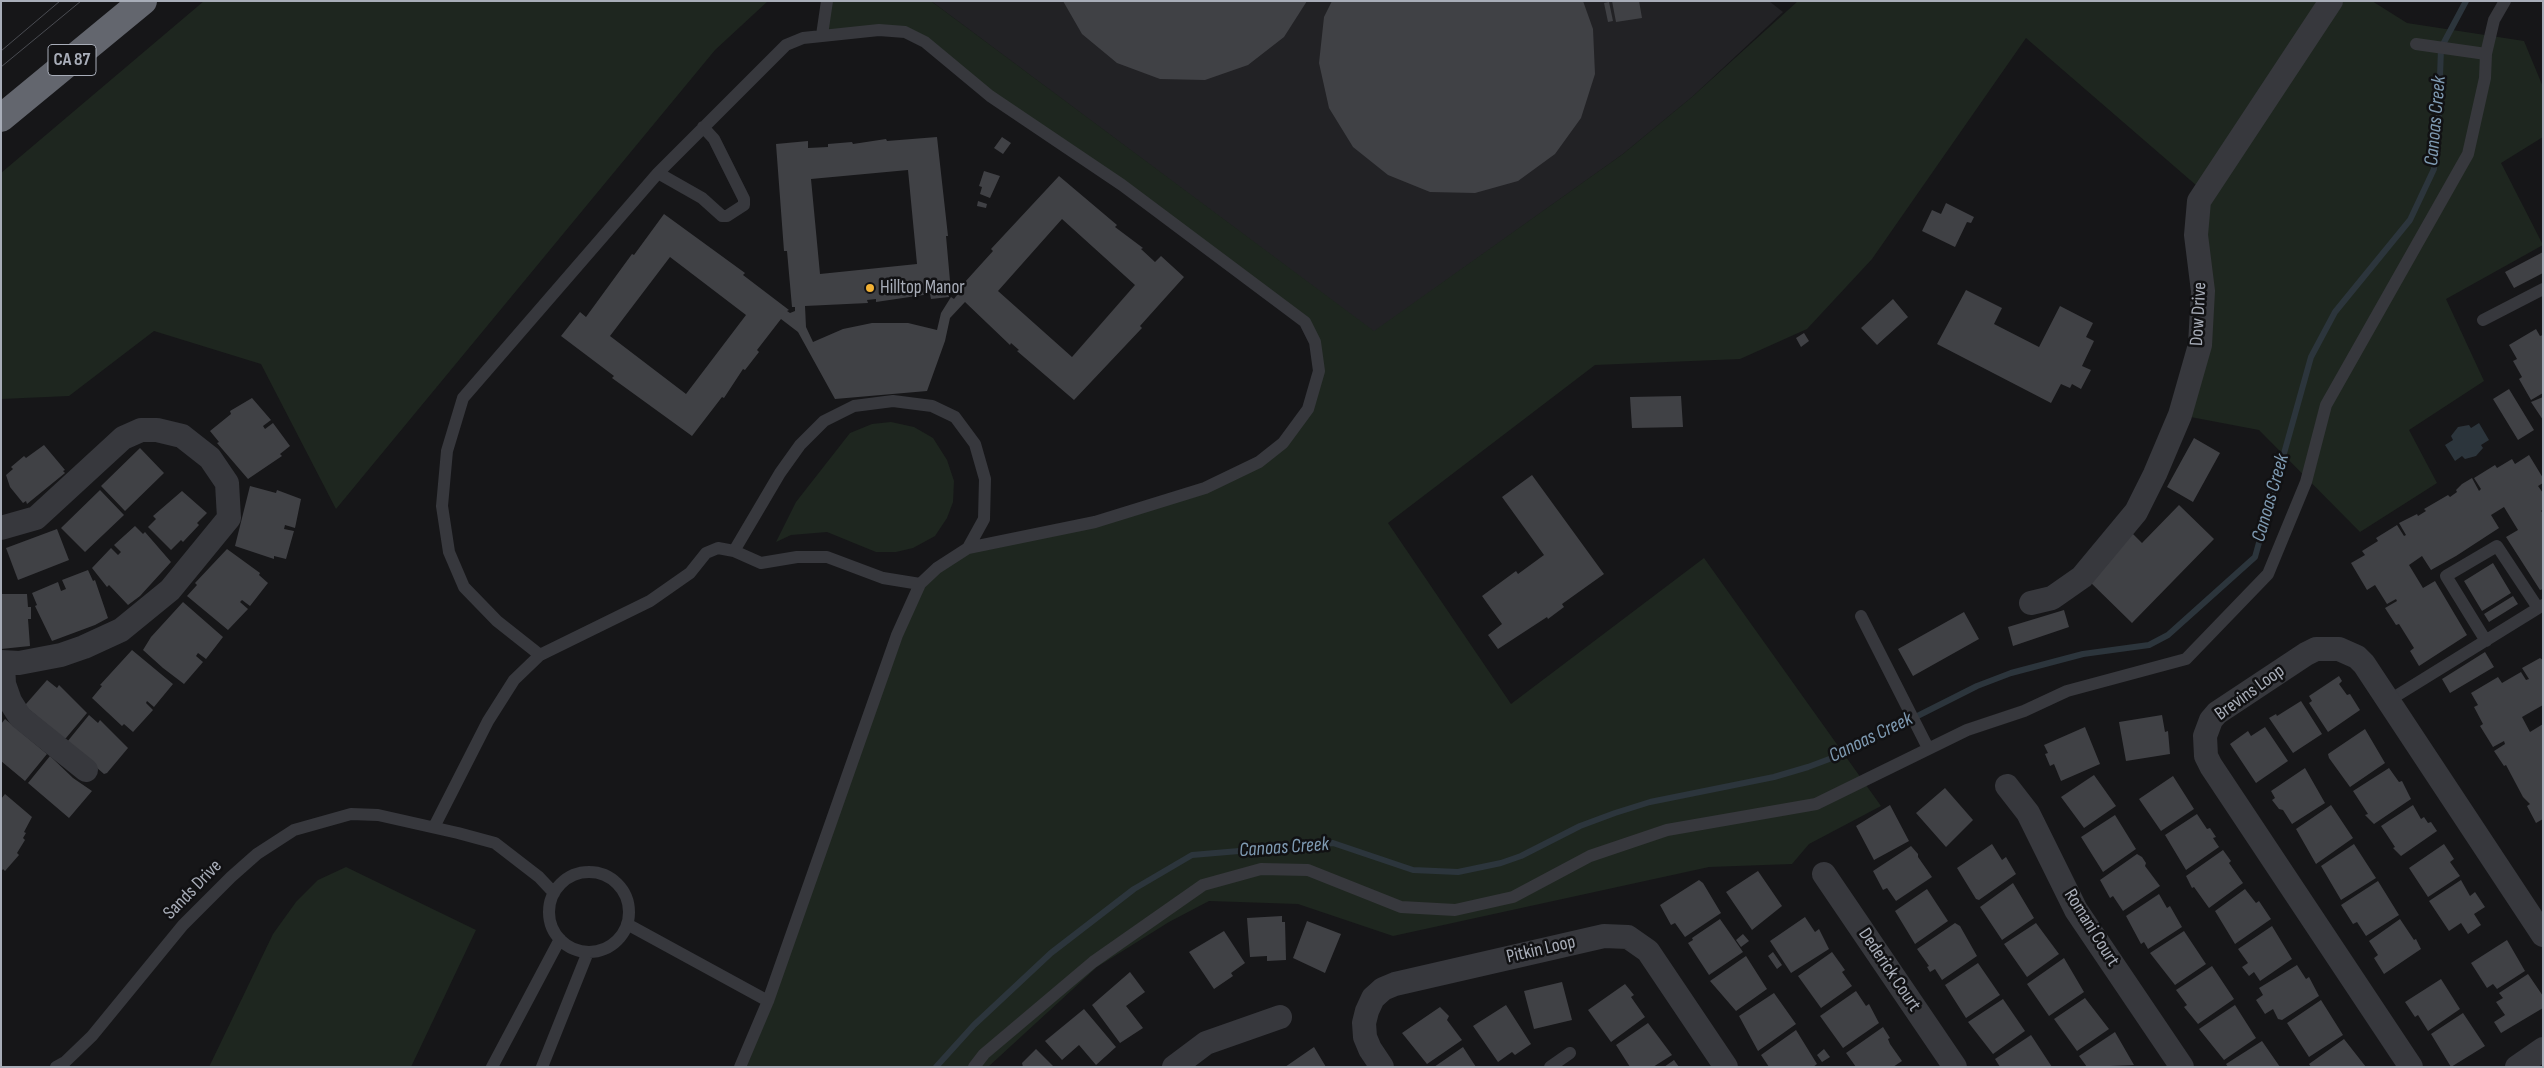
<!DOCTYPE html>
<html>
<head>
<meta charset="utf-8">
<style>
	body { margin:0 }
	#map { position:relative; width:2544px; height:1068px; overflow:hidden; background:#161618; font-family:"Sofia Sans Condensed",sans-serif }
	canvas { display:block }
	.frame { position:absolute; inset:0; border:2px solid #a8adb8; pointer-events:none }
</style>
</head>
<body>
<div id="map">
<canvas width="2544" height="1068"></canvas>
<div class="frame"></div>
</div>
<script>
const ctx = document.querySelector('canvas').getContext('2d');
ctx.lineJoin = 'round';
function fill(path, color) {
  ctx.fillStyle = color;
  ctx.fill(path, 'evenodd');
}
function shape(rows) {
  const path = new Path2D();
  for (const r of rows) {
    if (r.length === 3) {
      path.moveTo(r[0] + r[2], r[1]);
      path.arc(r[0], r[1], r[2], 0, 2 * Math.PI);
      continue;
    }
    path.moveTo(r[0], r[1]);
    for (let i = 2; i < r.length; i += 2) path.lineTo(r[i], r[i + 1]);
  }
  return path;
}
function stroke(path, color, width, dash) {
  ctx.strokeStyle = color;
  ctx.lineWidth = width;
  ctx.lineCap = dash ? 'butt' : 'round';
  ctx.setLineDash(dash || []);
  ctx.stroke(path);
}
function drawText(font, color, halo, rows, align = 'center') {
  ctx.font = font + ' "Sofia Sans Condensed",sans-serif';
  ctx.lineWidth = 5;
  ctx.setLineDash([]);
  ctx.textBaseline = 'middle';
  ctx.strokeStyle = halo;
  ctx.fillStyle = color;
  for (const [text, x, y, turn = 0] of rows) {
    ctx.save();
    ctx.translate(x, y);
    ctx.rotate((+turn || 0) * Math.PI / 180);
    ctx.textAlign = isNaN(turn) ? turn : align;
    if (halo) ctx.strokeText(text, 0, 0);
    ctx.fillText(text, 0, 0);
    ctx.restore();
  }
}
fill(shape([
	[931,1,1769,1,1783,12,1692,97,1623,154,1374,332]
]), '#222225');
fill(shape([
	[204,1,768,1,715,50,336,509,261,364,154,331,69,396,1,399,1,173],
	[830,1,931,1,1374,331,1623,154,1692,97,1798,1,2372,1,2407,23,2524,41,2543,87,2543,137,2501,163,2543,245,2446,299,2484,381,2409,430,2437,483,2360,532,2259,430,2180,415,2200,344,2204,192,2026,38,1872,259,1807,329,1740,359,1595,365,1388,523,1511,704,1704,558,1881,806,1809,844,1792,864,1709,867,1393,936,1298,904,1209,901,1169,922,1097,967,988,1067,740,1067,920,584,968,548,1095,522,1259,462,1308,409,1319,371,1305,322,905,32,822,35],
	[891,422,914,427,933,438,947,460,954,481,953,502,947,518,935,536,913,548,896,552,876,552,827,532,791,535,776,542,796,502,850,433,872,424],
	[346,867,476,930,411,1067,209,1067,273,934,296,902,318,880]
]), '#1e261f');
fill(shape([
	[2479,423,2489,440,2481,445,2483,448,2476,456,2465,459,2462,456,2455,461,2445,445,2453,440,2451,436,2458,427,2469,425,2471,428]
]), '#2c353c');
stroke(shape([
	[936,1067,974,1025,1051,953,1134,889,1192,855,1333,843,1413,870,1458,872,1501,863,1521,856,1580,826,1615,813,1650,802,1774,777,1808,767,1840,755,1977,686,2011,673,2083,654,2149,645,2168,635,2255,557,2311,357,2335,312,2410,220,2434,169,2438,134,2441,48,2466,1]
]), '#2c353c', 6);
fill(shape([
	[1063,1,1307,1,1284,37,1248,65,1205,80,1160,79,1117,63,1082,34],
	[1332,1,1583,1,1593,29,1595,74,1581,118,1555,154,1518,181,1475,193,1430,192,1388,175,1353,147,1329,108,1319,63,1324,17],
	[1612,1,1639,1,1642,18,1616,22],
	[1609,2,1613,21,1608,22,1604,3],
	[937,137,948,236,946,236,951,292,948,292,949,297,931,299,930,294,876,302,876,299,867,300,868,303,805,306,806,327,813,342,843,329,872,323,908,323,937,330,941,313,951,297,954,299,957,295,955,293,993,251,991,249,1059,176,1117,225,1115,227,1143,248,1141,249,1155,262,1161,256,1184,277,1140,326,1142,328,1074,400,1017,351,1019,350,1011,343,1010,345,965,302,950,318,945,341,927,391,835,399,798,332,781,319,757,350,759,352,745,370,743,369,724,398,722,397,692,436,612,378,614,376,561,336,580,312,586,317,632,254,634,255,664,214,745,273,743,275,789,310,787,311,790,313,795,311,795,307,792,307,787,251,784,251,776,144,808,141,808,148,828,147,828,144,852,142,853,144,886,139,887,141],
	[908,170,917,264,820,274,811,179],
	[1062,219,1135,285,1072,357,998,291],
	[670,257,746,315,686,394,610,336],
	[1002,137,1011,143,1003,154,994,148],
	[984,171,1000,176,990,198,980,194,982,187,979,186],
	[978,201,987,204,986,208,977,206],
	[1946,203,1974,217,1971,223,1967,222,1955,247,1922,231,1932,210,1941,214],
	[2543,252,2543,273,2514,288,2505,272],
	[1966,290,2002,308,1994,324,2039,347,2060,306,2093,323,2086,337,2094,341,2082,366,2091,370,2081,389,2072,384,2070,388,2061,384,2051,403,1937,344],
	[1893,299,1908,317,1877,345,1861,328],
	[2536,329,2540,336,2543,335,2543,393,2531,400,2519,379,2522,377,2513,361,2517,359,2509,345],
	[1804,333,1809,341,1801,347,1796,338],
	[2509,389,2534,430,2518,440,2493,399],
	[1681,396,1683,427,1632,428,1630,397],
	[2543,397,2543,420,2531,402],
	[252,398,271,420,263,426,265,429,273,423,290,446,280,454,282,456,248,479,217,443,219,442,210,431,231,414,230,411],
	[2194,438,2220,453,2193,502,2167,487],
	[44,445,65,470,63,471,65,473,27,504,26,501,23,503,10,487,6,475,13,469,11,467,24,456,26,458],
	[140,448,164,473,125,511,101,486],
	[2529,455,2543,478,2543,483,2538,486,2543,493,2543,509,2541,511,2543,513,2543,589,2540,590,2506,537,2518,530,2504,507,2491,515,2499,528,2456,556,2431,570,2422,556,2409,565,2423,588,2435,581,2467,635,2419,666,2410,651,2414,648,2399,624,2396,625,2385,608,2397,601,2396,599,2387,604,2375,585,2367,590,2351,563,2365,555,2362,551,2378,541,2376,538,2397,525,2404,536,2406,535,2399,523,2417,514,2418,516,2426,511,2424,509,2448,495,2450,497,2457,492,2456,490,2462,484,2472,478,2479,491,2481,489,2474,478,2495,465,2497,468,2512,459,2515,464],
	[1532,475,1604,574,1562,604,1564,607,1548,619,1547,617,1498,649,1488,635,1502,624,1482,596,1516,571,1518,574,1544,555,1502,497],
	[250,486,276,493,277,490,301,499,295,528,285,525,284,529,294,531,286,559,274,556,274,559,235,546],
	[100,490,124,515,85,552,61,528],
	[182,491,207,513,197,523,199,525,183,542,181,540,171,550,148,527,156,519,153,516],
	[2179,505,2214,539,2132,623,2087,579,2132,533,2142,543],
	[135,526,143,534,145,532,171,562,140,596,128,605,109,585,107,587,92,568,111,548,118,555,121,552,114,545],
	[57,529,69,560,18,580,6,548],
	[227,549,260,573,259,575,268,583,250,606,242,600,240,602,248,609,228,630,187,596,197,585,195,583],
	[2493,563,2511,593,2482,611,2464,581],
	[88,570,93,581,95,580,108,618,95,625,52,641,35,606,37,605,32,593,58,582,61,591,66,589,62,580],
	[1,594,27,594,28,607,31,607,31,619,28,619,30,646,1,649],
	[2513,596,2518,604,2489,622,2484,614],
	[183,602,223,637,206,659,198,653,196,656,203,662,184,684,163,668,143,650,151,637],
	[2064,610,2069,627,2013,646,2008,627],
	[1964,612,1979,639,1913,676,1898,649],
	[132,650,173,684,154,707,147,701,146,703,153,710,133,732,124,724,122,726,92,698,102,686,100,685],
	[2485,652,2494,667,2450,693,2442,679],
	[2540,658,2543,660,2543,705,2522,717,2530,732,2543,724,2543,819,2536,823,2527,806,2530,804,2523,797,2506,765,2504,766,2494,751,2505,744,2504,741,2493,747,2480,726,2483,724,2474,707,2478,705,2471,693,2498,677,2502,683,2521,672,2526,680,2529,679,2522,668],
	[2339,676,2342,681,2339,684,2347,695,2350,694,2360,710,2328,732,2309,703,2312,701,2309,696],
	[47,680,57,688,59,685,87,713,66,738,63,738,26,707,26,704],
	[2301,701,2322,734,2293,753,2269,718,2276,714,2277,716],
	[89,715,98,723,100,720,128,748,107,773,104,774,67,742],
	[2162,715,2165,732,2168,731,2170,754,2126,761,2119,722],
	[5,719,47,754,25,781,1,761,1,724],
	[2085,727,2100,764,2061,781,2054,764,2050,766,2045,754,2048,753,2044,745],
	[2265,727,2288,761,2256,783,2230,744,2248,731,2251,736],
	[2365,729,2385,763,2350,787,2329,758,2328,754],
	[50,756,73,778,92,791,69,818,28,783],
	[2305,768,2325,803,2292,824,2283,810,2279,809,2272,800,2275,798,2271,791],
	[2389,768,2399,782,2402,781,2411,799,2374,824,2365,815,2368,814,2353,791],
	[2094,775,2116,806,2084,828,2061,797],
	[2173,776,2194,809,2161,831,2139,799],
	[1945,788,1973,820,1946,847,1916,813],
	[5,794,32,817,24,832,26,833,23,838,25,840,17,853,19,855,5,871,3,869,1,872,1,799],
	[1890,805,1909,841,1874,860,1856,826],
	[2331,805,2353,838,2316,864,2296,829],
	[2413,805,2421,819,2424,817,2428,823,2431,822,2437,831,2401,856,2393,848,2395,847,2381,826],
	[2197,814,2207,829,2210,828,2216,837,2213,838,2219,847,2186,870,2165,835],
	[2115,815,2136,849,2103,872,2081,837],
	[1992,844,2002,860,2006,857,2016,874,1979,900,1976,899,1957,868],
	[2354,844,2376,878,2341,900,2321,866],
	[2444,844,2454,859,2450,862,2460,876,2428,897,2409,868],
	[1911,846,1918,854,1918,857,1932,877,1896,901,1887,888,1883,890,1873,871],
	[2223,850,2231,861,2229,863,2243,883,2209,908,2194,887,2192,888,2186,876],
	[2137,854,2142,857,2146,863,2145,866,2160,886,2123,911,2113,896,2110,898,2100,880],
	[1758,871,1782,906,1752,930,1726,892],
	[1699,880,1703,883,1721,913,1685,937,1675,923,1671,925,1660,905],
	[2461,880,2470,896,2475,892,2485,907,2474,914,2481,925,2468,934,2461,923,2449,931,2429,901],
	[2378,881,2399,915,2366,936,2357,922,2353,924,2341,905],
	[2013,883,2034,918,2002,940,1980,907],
	[1927,889,1948,921,1915,944,1895,911],
	[2245,889,2256,903,2259,901,2271,919,2235,944,2215,911],
	[2159,894,2167,908,2170,906,2182,927,2148,949,2144,942,2141,944,2126,916],
	[1282,916,1282,922,1285,922,1286,960,1267,961,1267,956,1250,957,1247,918],
	[1805,917,1815,932,1819,929,1829,949,1791,973,1770,941],
	[1720,919,1743,952,1709,975,1688,943,1693,940,1692,938],
	[2400,919,2414,940,2416,939,2421,949,2384,974,2374,958,2378,955,2369,941],
	[1307,921,1341,934,1325,973,1293,958],
	[1955,923,1960,926,1977,956,1942,980,1935,969,1930,972,1927,967,1929,966,1917,949],
	[2036,923,2059,954,2027,977,2004,944],
	[2272,926,2292,959,2260,981,2254,972,2249,976,2242,967,2248,963,2238,949],
	[1224,931,1245,963,1231,973,1233,976,1214,989,1189,952],
	[2184,931,2206,964,2175,985,2150,953],
	[1743,934,1749,941,1741,947,1736,940],
	[2507,940,2525,971,2497,989,2493,984,2487,988,2471,963],
	[1773,952,1782,965,1777,969,1768,956],
	[1832,952,1845,970,1842,972,1852,986,1821,1008,1798,976],
	[1746,956,1767,989,1736,1011,1710,981],
	[2064,958,2084,992,2049,1016,2027,984],
	[1978,963,2000,995,1966,1018,1945,985],
	[2297,965,2306,979,2309,977,2319,996,2282,1020,2278,1019,2273,1009,2265,1014,2256,1000,2263,995,2259,988],
	[2212,966,2234,999,2198,1024,2184,1007,2187,1005,2176,990],
	[1130,972,1145,992,1126,1006,1143,1028,1120,1043,1092,1005],
	[2528,974,2543,996,2543,1008,2501,1033,2494,1022,2505,1015,2496,1002,2503,998,2499,993],
	[2441,979,2460,1009,2428,1031,2418,1015,2415,1017,2405,1002],
	[1562,982,1572,1020,1534,1029,1524,991],
	[1625,984,1634,995,1631,997,1645,1017,1611,1042,1588,1010],
	[1856,991,1866,1006,1869,1004,1879,1023,1843,1048,1820,1016],
	[1774,993,1796,1024,1758,1051,1739,1016],
	[2085,998,2109,1029,2077,1051,2054,1019],
	[2003,999,2025,1031,1993,1054,1968,1022],
	[2321,1000,2343,1035,2309,1057,2287,1023],
	[1506,1005,1531,1044,1515,1055,1512,1052,1498,1062,1473,1026],
	[2235,1005,2256,1038,2224,1060,2199,1029],
	[1440,1007,1449,1016,1447,1020,1462,1040,1427,1064,1402,1033],
	[1084,1009,1116,1047,1096,1065,1079,1045,1062,1060,1045,1041],
	[2463,1013,2485,1046,2451,1067,2431,1034],
	[1648,1023,1672,1055,1653,1067,1630,1067,1616,1045],
	[1883,1027,1890,1038,1888,1039,1890,1044,1902,1061,1893,1067,1856,1067,1846,1053],
	[1796,1030,1817,1064,1813,1067,1769,1067,1761,1055],
	[2115,1032,2134,1065,2087,1067,2079,1056],
	[2031,1035,2052,1067,2000,1067,1995,1059],
	[2344,1039,2366,1067,2311,1067,2309,1064],
	[2262,1041,2280,1067,2228,1067,2226,1064],
	[1314,1047,1326,1067,1285,1067],
	[1463,1047,1476,1067,1434,1067],
	[1036,1049,1054,1067,1023,1067,1022,1063],
	[1824,1049,1830,1057,1822,1062,1817,1055],
	[1674,1060,1679,1067,1664,1067]
]), '#404145');
stroke(shape([
	[822,35,827,1],
	[2416,44,2486,54],
	[658,173,702,198,722,216,727,216,744,205,744,199,714,139,703,127],
	[2483,320,2543,289],
	[734,551,780,473,800,445,824,421,854,406,893,401,932,406,955,417,975,444,985,479,984,519,968,548,937,568,920,584,897,635,768,1001,740,1067],
	[1861,616,1928,748],
	[2486,641,2446,576,2497,546,2538,608],
	[540,655,497,621,464,587,449,552,442,506,447,451,463,398,658,173,786,45,803,38,879,30,905,32,925,42,990,96,1122,185,1305,322,1315,342,1319,371,1308,409,1283,443,1259,462,1205,488,1095,522,968,548],
	[2388,701,2543,605],
	[434,827,488,721,514,680,540,655,650,601,690,573,706,553,718,548,734,551,761,563,797,557,827,557,883,578,920,584],
	[589,912,40],
	[627,924,768,1001],
	[56,1067,65,1062,92,1036,183,925,231,877,257,854,294,830,351,814,378,815,458,833,495,843,539,877,554,893],
	[492,1067,560,939],
	[542,1067,588,952],
	[974,1067,984,1054,1093,962,1203,885,1261,869,1308,870,1401,907,1455,910,1513,897,1590,856,1667,830,1816,804,1967,730,2024,711,2067,691,2186,659,2268,574,2306,482,2326,405,2468,154,2485,78,2486,54,2494,20,2505,1],
	[1550,1067,1570,1053]
]), '#37383d', 12);
stroke(shape([
	[1,528,36,518,123,438,141,430,157,430,182,436,210,458,227,483,229,518,170,590,121,630,84,647,61,655,19,663,1,662],
	[2031,603,2052,598,2082,577,2136,512,2155,474,2180,415,2200,345,2203,291,2196,235,2199,201,2331,1],
	[3,663,4,684,10,701,20,717,86,770],
	[2007,786,2028,813,2076,910,2182,1067],
	[1824,874,1955,1067],
	[1174,1067,1206,1043,1280,1017],
	[1382,1067,1370,1049,1365,1037,1364,1023,1367,1011,1373,998,1383,989,1395,984,1604,936,1628,937,1648,951,1726,1067],
	[2411,1067,2211,766,2206,756,2205,736,2211,720,2217,713,2306,654,2316,649,2339,649,2357,657,2364,664,2543,935],
	[2517,1067,2543,1049]
]), '#37383d', 24);
stroke(shape([
	[1,118,143,1]
]), '#63666e', 28);
stroke(shape([
	[1,51,60,1],
	[1,67,81,1]
]), '#4a4c52', 1);
for (const [x, y, r, color] of [
	[870,288,5,"#f2b134"]
]) {
  const dot = new Path2D();
  dot.arc(x, y, r, 0, 2 * Math.PI);
  ctx.fillStyle = color;
  ctx.fill(dot);
  stroke(dot, '#111113', 2);
}
for (const [x, y, w] of [
	[72,60,48]
]) {
  const box = new Path2D();
  box.roundRect(x - w / 2, y - 15.5, w, 31, 4);
  ctx.fillStyle = '#111113';
  ctx.fill(box);
  stroke(box, '#a8adb8', 1);
}
drawText('bold 18px', '#a8adb8', null, [
	["CA 87",72,60]
]);
drawText('19px', '#a8adb8', '#111113', [
	["Hilltop Manor",880,288]
], 'left');
drawText('19px', '#a8adb8', '#111113', [
	["Dow Drive",2199,314,-87],
	["Brevins Loop",2250,693,-36],
	["Sands Drive",193,890,-46],
	["Romani Court",2091,928,58],
	["Pitkin Loop",1541,950,-13],
	["Dederick Court",1889,970,56]
]);
drawText('italic 20px', '#7f9bb3', '#111113', [
	["Canoas Creek",2436,121,-85],
	["Canoas Creek",2271,498,-74],
	["Canoas Creek",1871,738,-26],
	["Canoas Creek",1284,848,-4]
]);
</script>
</body>
</html>
